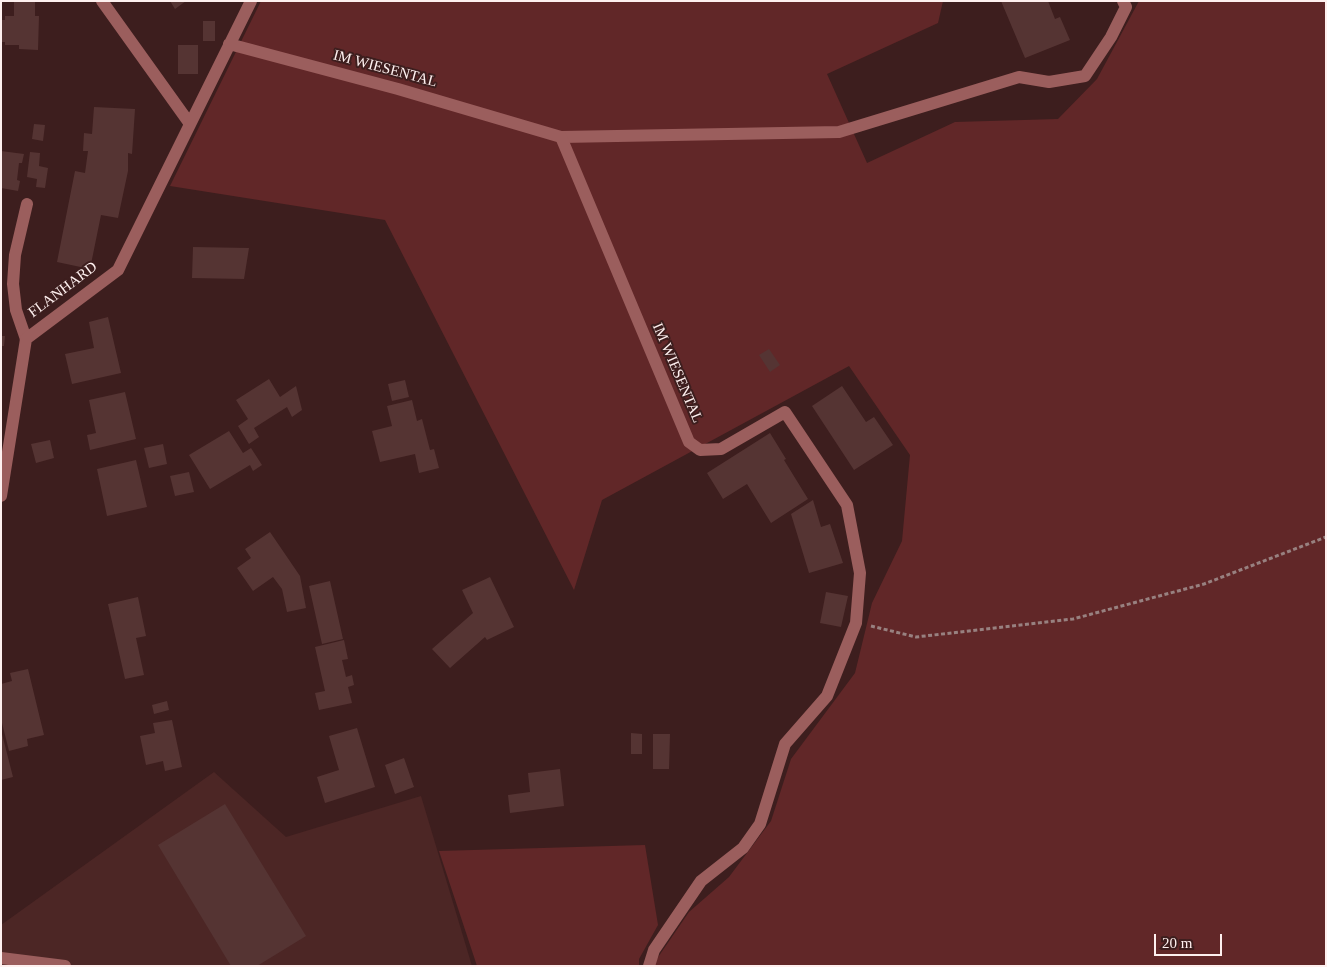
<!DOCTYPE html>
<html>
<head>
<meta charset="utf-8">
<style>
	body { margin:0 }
	#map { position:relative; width:1327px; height:967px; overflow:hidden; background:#3d1e1e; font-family:"Times New Roman",serif }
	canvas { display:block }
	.frame { position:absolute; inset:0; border:2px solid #fef0ef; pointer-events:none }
	.scale { position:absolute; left:1154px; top:934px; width:68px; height:22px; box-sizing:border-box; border:2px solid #fef0ef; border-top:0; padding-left:6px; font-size:15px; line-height:18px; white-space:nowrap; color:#fef0ef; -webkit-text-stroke:4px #3d1e1e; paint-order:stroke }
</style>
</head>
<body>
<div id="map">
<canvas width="1327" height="967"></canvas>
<div class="frame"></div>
<div class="scale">20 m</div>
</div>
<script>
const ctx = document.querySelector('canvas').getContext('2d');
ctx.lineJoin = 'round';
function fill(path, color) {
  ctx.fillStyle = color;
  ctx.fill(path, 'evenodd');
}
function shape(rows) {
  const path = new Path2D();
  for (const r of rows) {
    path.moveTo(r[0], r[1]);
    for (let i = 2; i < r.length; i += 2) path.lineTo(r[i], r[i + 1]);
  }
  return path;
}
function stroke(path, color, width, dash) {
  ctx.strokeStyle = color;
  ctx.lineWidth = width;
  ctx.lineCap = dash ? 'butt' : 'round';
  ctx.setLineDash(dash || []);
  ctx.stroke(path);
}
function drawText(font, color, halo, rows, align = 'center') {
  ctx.font = font + ' "Times New Roman",serif';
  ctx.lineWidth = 4;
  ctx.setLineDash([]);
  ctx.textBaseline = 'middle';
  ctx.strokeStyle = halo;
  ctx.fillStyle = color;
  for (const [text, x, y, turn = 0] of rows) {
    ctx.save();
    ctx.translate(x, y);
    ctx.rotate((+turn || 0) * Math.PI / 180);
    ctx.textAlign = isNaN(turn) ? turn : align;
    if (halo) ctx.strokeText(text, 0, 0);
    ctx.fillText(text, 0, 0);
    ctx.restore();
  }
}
fill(shape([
	[214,772,286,837,421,796,472,966,1,966,1,925]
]), '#4c2625');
fill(shape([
	[261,1,943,1,938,23,827,74,867,163,955,122,1058,119,1097,79,1139,1,1326,1,1326,966,652,966,689,912,729,877,771,821,791,759,855,673,872,603,902,541,910,455,849,366,602,500,574,590,385,220,170,186],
	[645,845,658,925,639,959,639,966,477,966,439,851]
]), '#612728');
fill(shape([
	[14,1,35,1,35,16,39,16,38,50,19,49,19,45,5,45,5,42,1,42,1,20,5,20,5,16,14,16],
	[170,1,186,1,175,9],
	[1001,1,1048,1,1055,19,1060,17,1070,40,1025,58],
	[203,21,215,21,215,41,203,41],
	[178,45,198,45,198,74,178,74],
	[94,107,135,109,132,154,128,153,128,171,118,218,101,215,90,269,57,262,75,171,85,173,88,151,83,151,84,133,92,134],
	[34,124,45,125,43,141,32,139],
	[1,151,24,154,22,163,19,163,17,180,20,181,18,191,1,188],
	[30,152,40,153,39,166,48,168,45,188,36,187,37,179,27,177],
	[193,247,249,248,244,279,192,278],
	[108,317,121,373,72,384,65,354,94,348,89,322],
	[1,336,5,336,4,346,1,346],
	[769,349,780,365,770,372,759,355],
	[269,379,280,397,296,386,302,410,292,417,287,407,254,428,259,437,249,444,238,426,248,419,236,400],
	[405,380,409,397,392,401,388,384],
	[842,386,866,422,874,417,893,445,854,470,812,406],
	[125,392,136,439,90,450,87,435,96,433,89,400],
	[412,400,417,421,422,419,430,450,434,449,439,468,419,473,415,454,380,462,372,431,392,426,387,406],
	[229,431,243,453,251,448,262,465,253,471,250,465,210,489,189,455],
	[770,433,786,459,784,460,808,499,771,523,747,484,723,499,707,473],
	[50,440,54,458,36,463,31,444],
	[163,444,167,464,149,468,144,448],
	[136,460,147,507,107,516,97,469],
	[189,472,194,492,175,496,170,476],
	[813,500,821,527,830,524,843,563,809,573,791,514],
	[270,532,300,576,306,608,287,612,282,589,273,577,253,591,237,568,251,558,245,549],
	[490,577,514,627,487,640,485,637,450,668,432,649,473,613,462,590],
	[330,581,343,639,322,644,309,586],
	[826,592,848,596,841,627,820,623],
	[138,597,146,636,136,638,144,675,125,679,108,604],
	[344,640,348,659,342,660,346,677,352,675,354,685,348,687,352,703,319,710,315,693,325,691,315,647],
	[28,669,44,735,27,739,28,746,9,751,1,719,1,684,12,681,10,673],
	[167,701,169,710,154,714,152,705],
	[172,720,182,767,165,771,163,761,146,765,140,736,155,733,153,723],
	[357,728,375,787,325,803,317,777,339,770,329,736],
	[1,730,13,777,1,780],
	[631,733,642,734,642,754,631,754],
	[653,734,670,734,669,769,653,769],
	[404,758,414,787,395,794,385,765],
	[560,769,564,806,510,813,508,795,530,792,528,773],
	[225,804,306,936,257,966,231,966,158,845]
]), '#553433');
stroke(shape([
	[871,626,916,637,1073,619,1204,584,1326,537]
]), '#988180', 3, [4, 2.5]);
stroke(shape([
	[561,137,839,132,1019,77,1049,82,1085,76,1111,37,1126,7,1123,1],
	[26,339,16,310,13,284,15,255,27,204],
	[1,958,65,966]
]), '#9b5e5d', 12);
stroke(shape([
	[102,1,190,124],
	[229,44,398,89,561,137,689,442,700,450,721,449,785,412,847,505,860,573,856,623,827,696,785,744,760,824,743,848,701,881,654,950,649,966],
	[1,496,26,339,118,270,251,1]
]), '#9b5e5d', 12);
drawText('15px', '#fef0ef', '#3d1e1e', [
	["IM WIESENTAL",385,69,15],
	["FLANHARD",63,290,-37],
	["IM WIESENTAL",677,373,67]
]);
</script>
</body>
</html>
